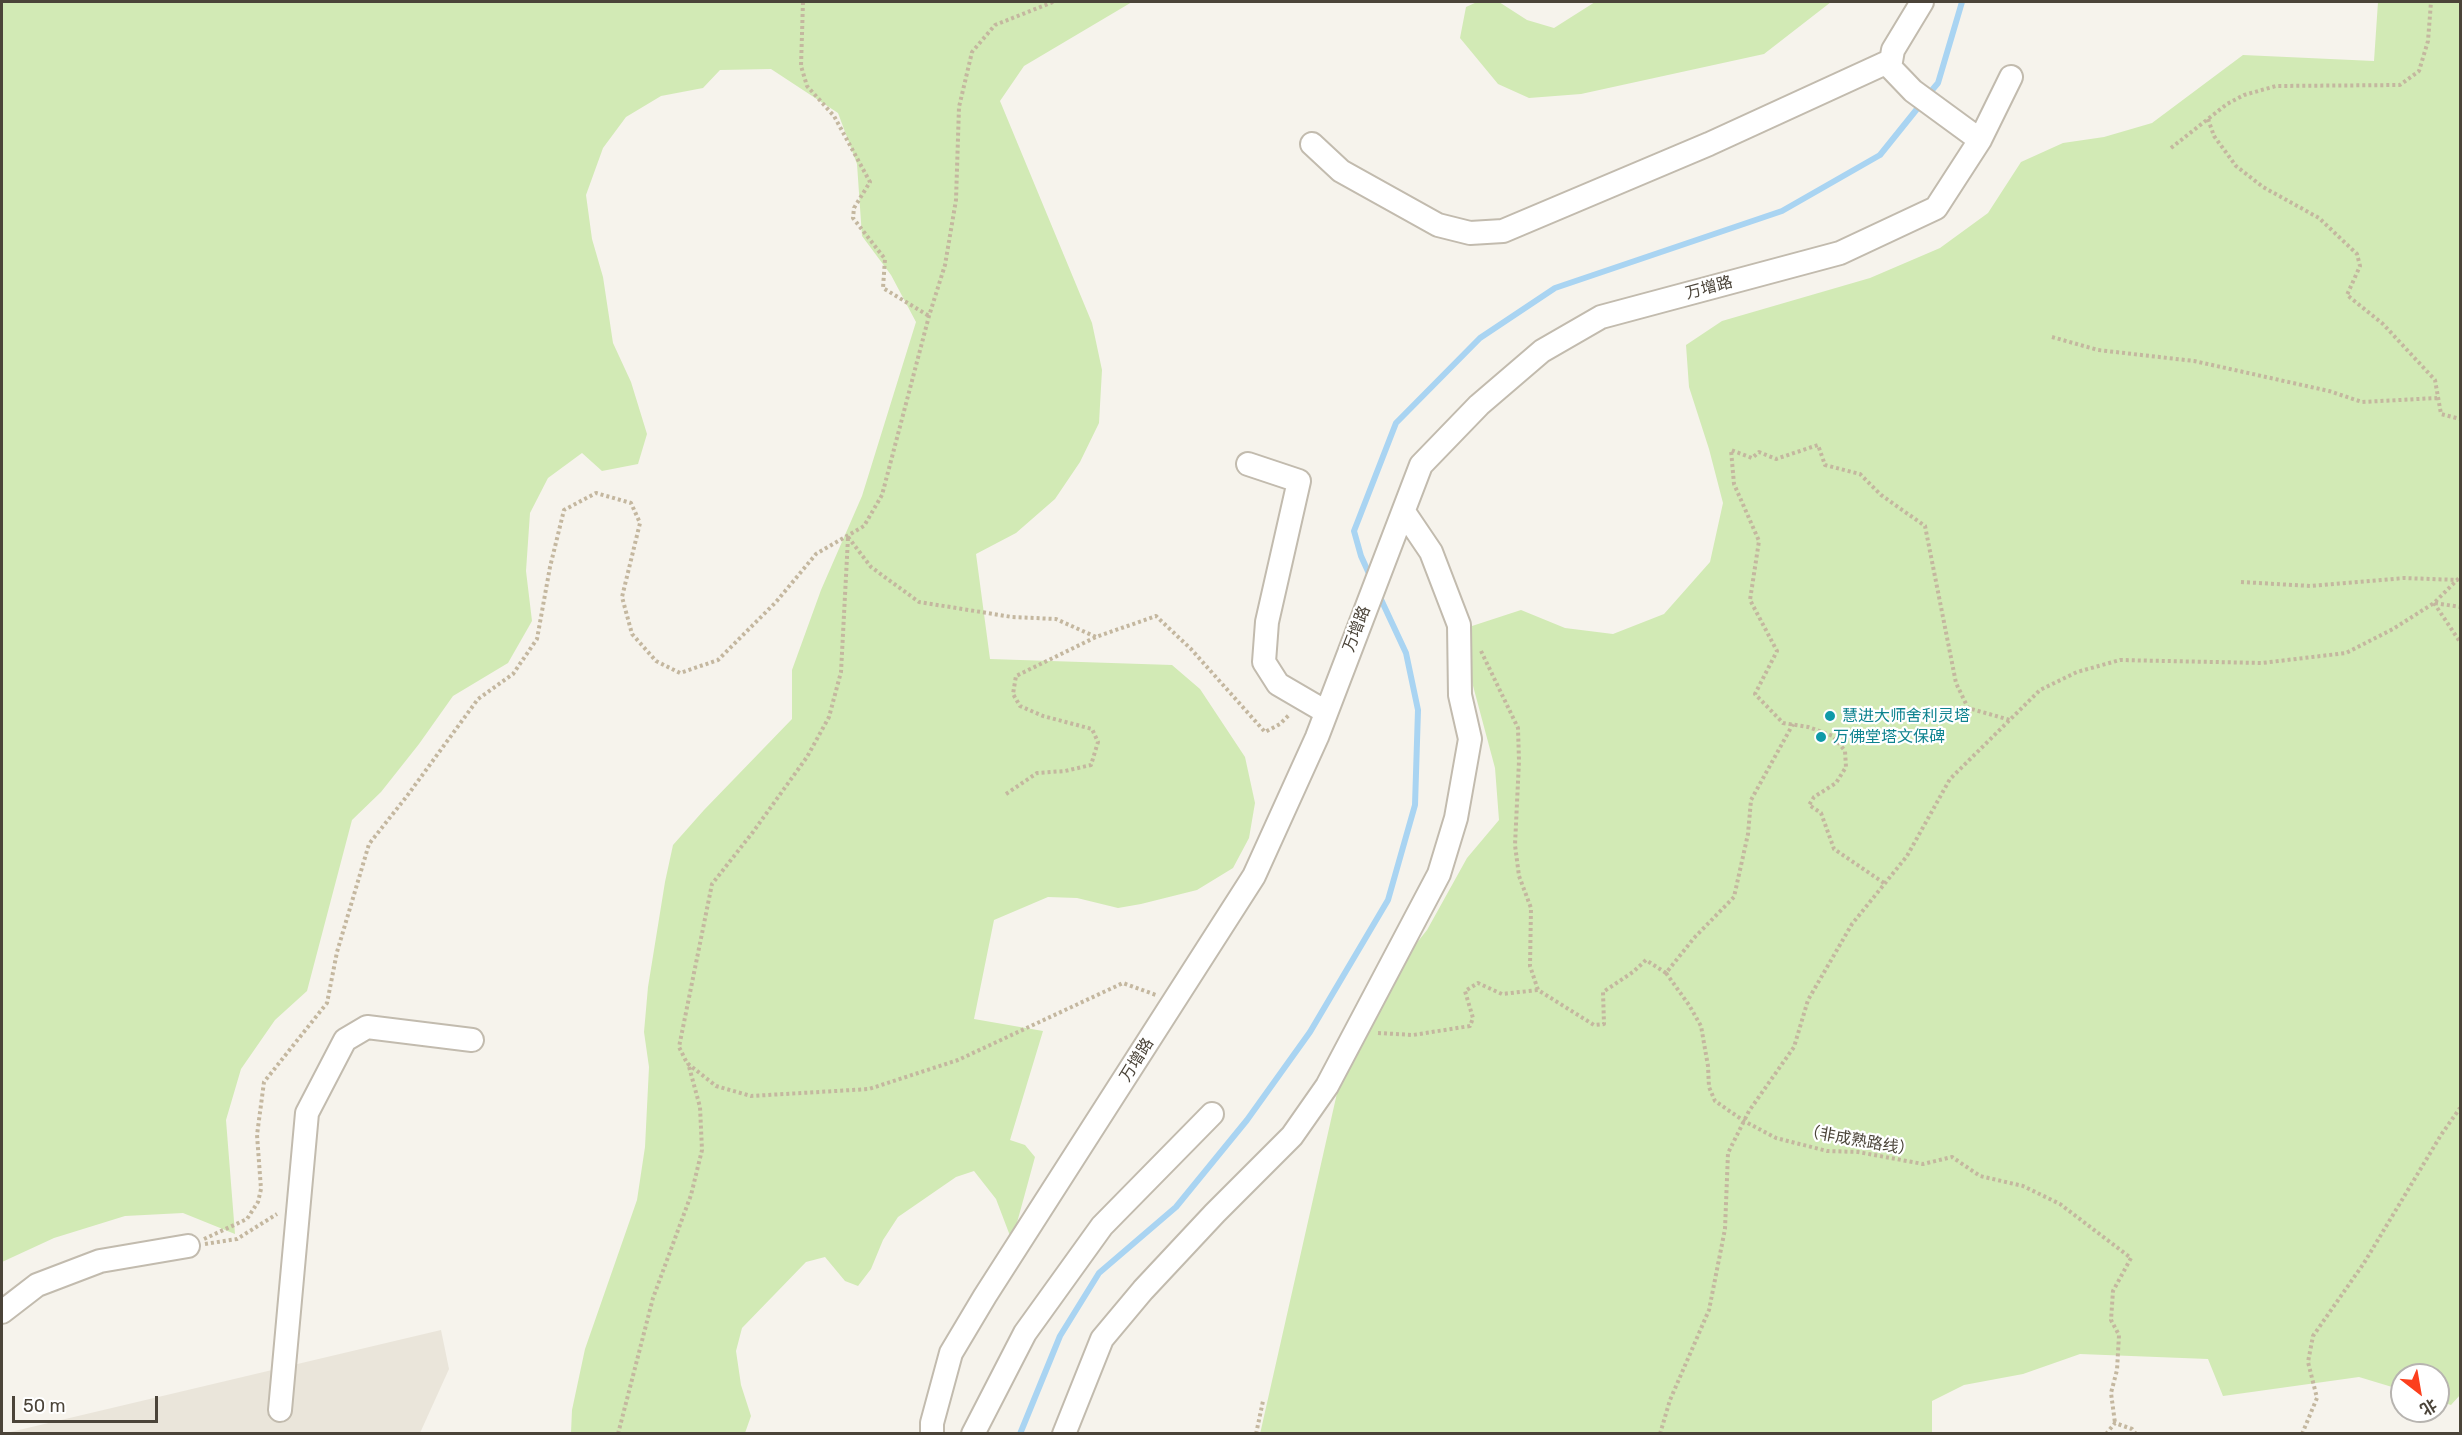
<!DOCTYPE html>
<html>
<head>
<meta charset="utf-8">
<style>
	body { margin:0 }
	#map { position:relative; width:2462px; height:1435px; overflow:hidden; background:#f6f3ec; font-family:Rubik,"Noto Sans SC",sans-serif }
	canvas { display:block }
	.frame { position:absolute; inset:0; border:3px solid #4b4439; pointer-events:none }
	.north { position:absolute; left:2390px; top:1363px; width:60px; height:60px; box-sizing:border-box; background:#fff; border:2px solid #b7b4b0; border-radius:50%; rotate:149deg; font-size:16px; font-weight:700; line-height:24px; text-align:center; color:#4b4439 }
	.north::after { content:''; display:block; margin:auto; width:21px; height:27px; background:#fc3f1d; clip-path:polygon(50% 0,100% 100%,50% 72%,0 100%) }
	.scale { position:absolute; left:12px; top:1396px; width:146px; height:27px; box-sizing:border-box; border:3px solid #4b4439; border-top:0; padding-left:8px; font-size:18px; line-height:21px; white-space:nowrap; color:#4b4439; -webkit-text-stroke:4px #fff; paint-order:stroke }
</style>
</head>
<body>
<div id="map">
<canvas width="2462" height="1435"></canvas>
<div class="frame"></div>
<div class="north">北</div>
<div class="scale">50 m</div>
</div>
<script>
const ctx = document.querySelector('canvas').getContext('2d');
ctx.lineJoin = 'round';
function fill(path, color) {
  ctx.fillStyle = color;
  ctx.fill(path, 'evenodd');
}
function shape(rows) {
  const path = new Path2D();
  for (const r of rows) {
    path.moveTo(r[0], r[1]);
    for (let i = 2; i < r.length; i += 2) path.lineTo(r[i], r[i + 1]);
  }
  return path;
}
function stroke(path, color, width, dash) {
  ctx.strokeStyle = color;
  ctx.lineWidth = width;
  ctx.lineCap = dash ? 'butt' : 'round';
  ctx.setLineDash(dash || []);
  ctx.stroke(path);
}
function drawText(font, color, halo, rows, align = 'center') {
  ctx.font = font + ' Rubik,"Noto Sans SC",sans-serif';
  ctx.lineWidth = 4.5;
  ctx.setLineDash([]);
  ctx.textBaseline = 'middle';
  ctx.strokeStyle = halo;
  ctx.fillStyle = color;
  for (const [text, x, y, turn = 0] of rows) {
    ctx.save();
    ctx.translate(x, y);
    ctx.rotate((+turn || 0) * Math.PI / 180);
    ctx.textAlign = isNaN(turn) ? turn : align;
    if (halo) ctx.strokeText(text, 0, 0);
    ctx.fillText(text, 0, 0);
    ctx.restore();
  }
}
fill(shape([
	[441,1330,449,1369,420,1433,2,1434]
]), '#eae5da');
fill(shape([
	[2,2,1132,2,1024,66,1000,101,1092,323,1102,370,1099,423,1080,462,1055,499,1016,533,976,554,990,659,1172,665,1200,689,1245,757,1255,803,1249,838,1233,868,1197,890,1141,904,1118,908,1077,898,1048,897,994,920,974,1019,1043,1031,1010,1140,1025,1145,1035,1157,1012,1241,996,1199,974,1171,956,1177,898,1217,883,1240,871,1269,858,1286,845,1281,825,1257,806,1262,742,1328,736,1351,741,1385,751,1416,745,1433,571,1433,572,1410,585,1349,637,1200,645,1147,649,1067,644,1032,648,987,665,882,673,845,704,810,792,719,792,670,821,590,862,496,916,322,891,275,862,236,857,164,838,113,771,69,720,70,703,88,661,96,626,117,603,148,586,195,592,239,603,277,613,343,631,382,647,434,638,464,602,471,582,453,548,478,530,513,526,571,532,621,508,663,453,696,419,744,381,792,352,820,307,991,275,1020,241,1069,226,1120,235,1234,183,1213,125,1216,54,1238,2,1262],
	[1477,2,1499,2,1527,20,1554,28,1595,2,1831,2,1764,54,1581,94,1529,98,1498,84,1460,38,1466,7],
	[2378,2,2460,2,2460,1395,2451,1405,2438,1401,2438,1375,2402,1375,2402,1390,2359,1377,2223,1396,2208,1359,2080,1354,2023,1374,1964,1385,1932,1401,1932,1433,1260,1434,1342,1071,1380,989,1427,930,1467,858,1499,820,1495,768,1472,682,1472,626,1521,610,1565,628,1613,634,1664,614,1710,562,1723,503,1709,449,1689,387,1686,345,1722,321,1870,278,1940,248,1988,213,2021,162,2063,143,2104,137,2152,123,2243,55,2374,61]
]), '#d2eab5');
stroke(shape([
	[1927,96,1938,83,1962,2],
	[1371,578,1361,556,1354,531,1396,423,1480,338,1555,288,1782,211,1880,155,1921,104],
	[1020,1434,1060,1336,1099,1273,1176,1207,1247,1120,1310,1032,1388,900,1415,805,1418,710,1406,653,1378,593]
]), '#a9d4f2', 6);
const minor = shape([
	[1922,2,1893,50,1890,67,1913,91,1980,140],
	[1312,144,1341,171,1438,225,1470,233,1503,231,1709,144,1890,61],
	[1248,464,1299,481,1267,622,1264,662,1278,684,1326,712],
	[2,1312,37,1285,100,1261,188,1246],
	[280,1410,307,1113,345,1040,367,1027,472,1040],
	[932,1434,932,1423,951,1353,985,1296,1254,876,1317,737,1421,465,1479,405,1542,351,1601,317,1840,253,1936,208,1980,140,2011,77],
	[973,1434,1025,1333,1102,1226,1212,1114],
	[1064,1434,1102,1339,1143,1290,1215,1213,1292,1136,1327,1086,1439,874,1456,818,1470,739,1460,695,1459,625,1431,552,1404,512]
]);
stroke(minor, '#c2bbae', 26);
stroke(shape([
	[803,2,801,66,807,86,834,116,870,182,854,208,853,218,885,259,883,288,929,316],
	[2208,119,2214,136,2236,166,2263,187,2319,218,2357,254,2360,266,2347,295,2383,324,2435,380,2441,414,2460,419],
	[2171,148,2227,104,2244,95,2276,86,2400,85,2419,71,2428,41,2431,2],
	[2052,337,2098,350,2194,361,2329,391,2362,402,2437,398],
	[848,537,871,567,919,602,1012,617,1056,619,1096,637],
	[848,538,841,672,829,717,807,757,753,832,712,884,679,1047,687,1063,716,1086,751,1096,869,1089,958,1060,1123,983,1156,995],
	[2241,582,2311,586,2404,578,2458,580],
	[2434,603,2460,642],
	[2435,603,2460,607],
	[1481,651,1518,728,1519,761,1515,845,1519,876,1531,908,1530,966,1538,990,1594,1025,1604,1024,1603,992,1633,972,1646,960,1666,973,1694,938,1734,897,1748,834,1751,800,1793,724],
	[1006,794,1037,773,1065,771,1091,765,1098,742,1092,729,1043,716,1020,706,1013,694,1016,676,1096,637,1156,616,1191,649,1265,732,1280,724,1290,714],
	[1884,883,1834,849,1821,813,1809,805,1814,797,1836,783,1846,767,1845,751,1833,736,1808,727,1783,723,1755,694,1777,651,1750,600,1759,541,1734,484,1731,450,1752,458,1759,452,1776,459,1818,445,1825,465,1860,474,1881,495,1925,526,1956,683,1968,708,2010,720],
	[1666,973,1689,1005,1701,1026,1708,1066,1709,1087,1715,1101,1744,1121,1776,1138,1827,1151,1858,1152,1923,1164,1952,1157,1980,1176,2023,1186,2060,1204,2131,1258,2113,1291,2111,1320,2119,1335,2117,1370,2111,1393,2115,1423],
	[1378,1033,1413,1035,1470,1026,1473,1018,1465,991,1478,983,1502,994,1538,990],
	[204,1239,247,1219,258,1202,261,1189,257,1135,264,1082,327,1003,337,952,369,844,407,796,478,699,513,674,537,639,550,567,564,510,596,493,631,503,640,523,622,597,632,634,656,661,680,673,718,660,776,602,816,554,864,526,882,495,929,316,945,265,956,200,959,107,972,52,995,25,1053,2],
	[205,1244,237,1239,277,1214],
	[618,1434,653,1298,691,1195,702,1150,700,1107,688,1063],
	[1256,1434,1263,1401],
	[1660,1434,1670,1400,1709,1310,1725,1229,1728,1153,1749,1111,1794,1047,1808,1000,1852,924,1907,856,1950,779,2040,690,2077,672,2120,660,2262,663,2346,653,2393,629,2434,603,2460,577],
	[2106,1434,2115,1423,2132,1429,2136,1434],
	[2302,1434,2317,1398,2308,1362,2313,1336,2364,1263,2441,1135,2460,1108]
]), '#c4b79f', 4, [3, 3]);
stroke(minor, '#fff', 22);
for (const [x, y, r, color] of [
	[1830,716,6,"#0f9aa8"],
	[1821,737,6,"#0f9aa8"]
]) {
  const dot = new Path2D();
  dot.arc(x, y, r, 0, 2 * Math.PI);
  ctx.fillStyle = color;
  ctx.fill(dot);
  stroke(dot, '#fff', 2);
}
drawText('16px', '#4b4439', '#fff', [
	["万增路",1709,288,-15],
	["万增路",1357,629,-69],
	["万增路",1137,1060,-58],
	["（非成熟路线）",1859,1141,10]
]);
drawText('16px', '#0d838f', '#fff', [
	["慧进大师舍利灵塔",1842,716],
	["万佛堂塔文保碑",1833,737]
], 'left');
</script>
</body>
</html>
